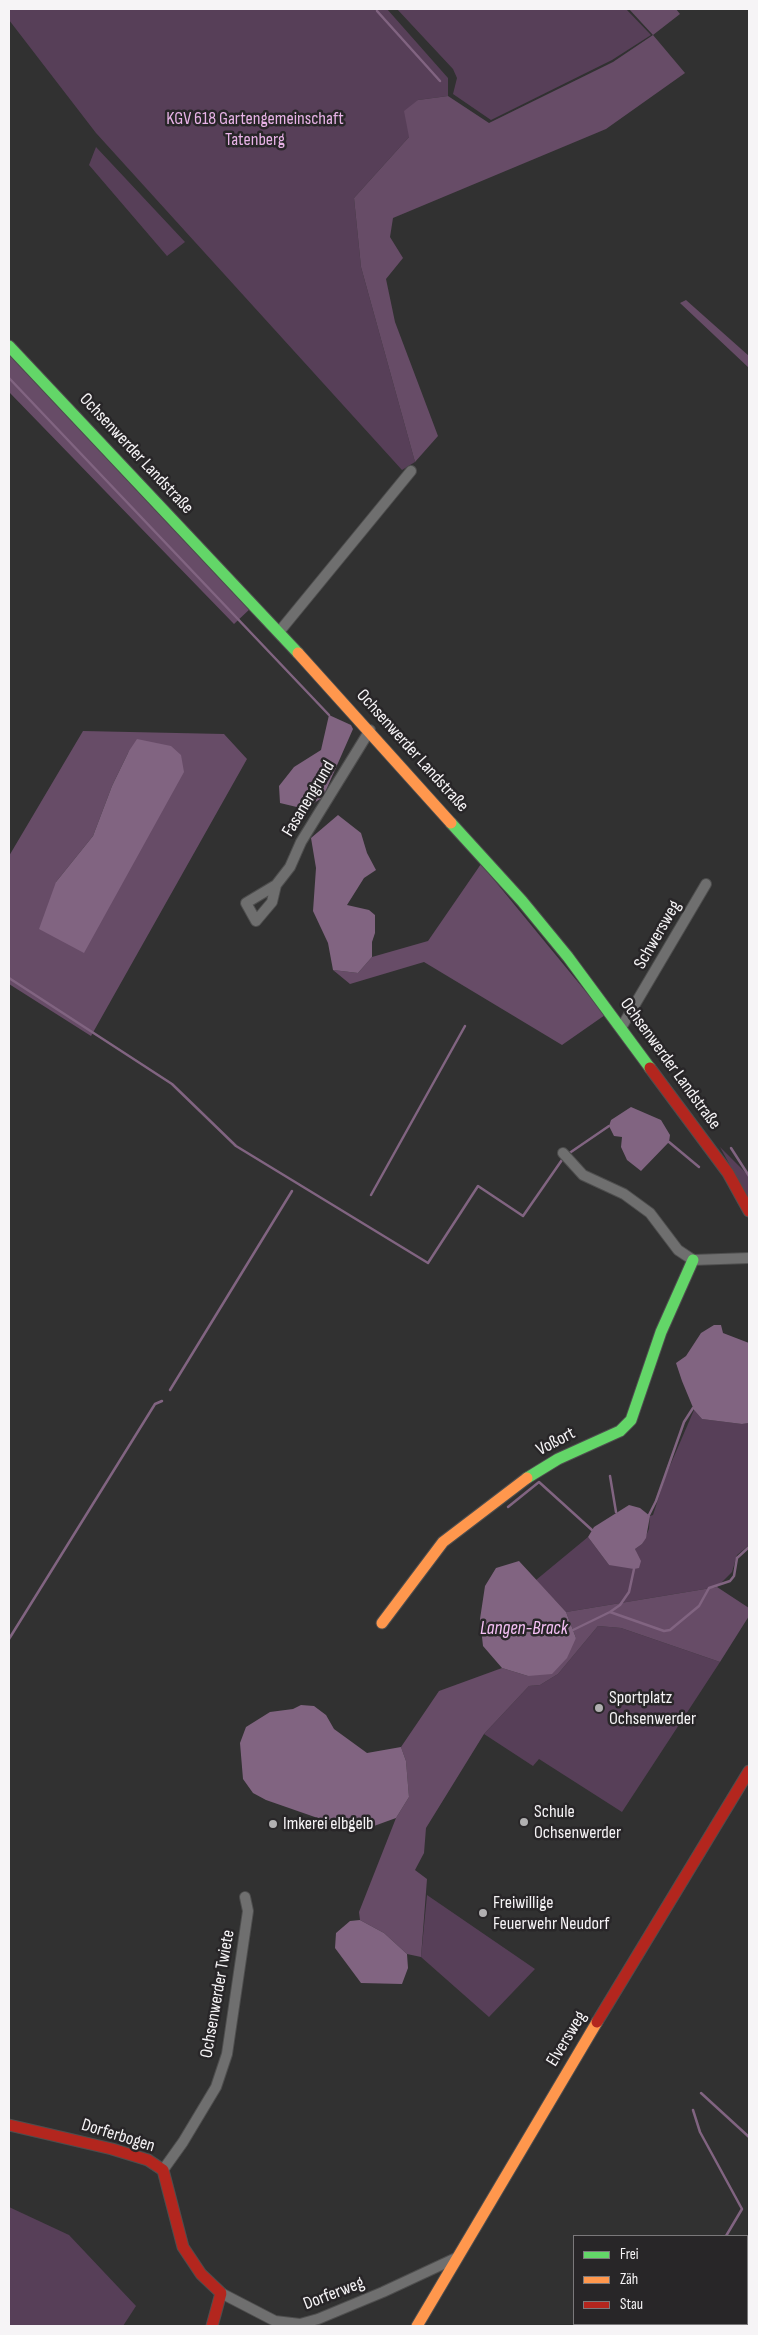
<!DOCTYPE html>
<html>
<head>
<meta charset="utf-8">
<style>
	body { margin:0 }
	#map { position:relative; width:758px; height:2335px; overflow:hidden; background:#313131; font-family:"Sofia Sans Condensed",sans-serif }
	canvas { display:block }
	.frame { position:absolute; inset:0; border:10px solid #f6f4f6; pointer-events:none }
	.legend { position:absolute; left:573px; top:2235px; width:175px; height:90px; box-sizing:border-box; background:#282628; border:1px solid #7a787a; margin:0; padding:6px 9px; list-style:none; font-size:15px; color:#f6f4f6 }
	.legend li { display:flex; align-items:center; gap:10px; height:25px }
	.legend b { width:25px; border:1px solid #7a787a }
</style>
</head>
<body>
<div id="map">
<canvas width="758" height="2335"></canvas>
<div class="frame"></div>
<ul class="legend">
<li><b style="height:6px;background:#63d668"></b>Frei</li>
<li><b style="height:6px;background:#ff974d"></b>Zäh</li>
<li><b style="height:6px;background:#b3261e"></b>Stau</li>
</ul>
</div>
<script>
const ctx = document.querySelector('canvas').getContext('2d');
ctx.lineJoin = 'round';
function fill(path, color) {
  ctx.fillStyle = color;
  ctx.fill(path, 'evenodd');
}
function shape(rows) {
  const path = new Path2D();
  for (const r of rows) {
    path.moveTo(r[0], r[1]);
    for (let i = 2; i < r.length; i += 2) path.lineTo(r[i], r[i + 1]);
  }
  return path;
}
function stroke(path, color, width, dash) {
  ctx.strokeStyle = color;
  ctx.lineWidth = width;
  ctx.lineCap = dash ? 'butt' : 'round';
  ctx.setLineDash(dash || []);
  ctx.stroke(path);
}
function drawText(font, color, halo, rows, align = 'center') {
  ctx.font = font + ' "Sofia Sans Condensed",sans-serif';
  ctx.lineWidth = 5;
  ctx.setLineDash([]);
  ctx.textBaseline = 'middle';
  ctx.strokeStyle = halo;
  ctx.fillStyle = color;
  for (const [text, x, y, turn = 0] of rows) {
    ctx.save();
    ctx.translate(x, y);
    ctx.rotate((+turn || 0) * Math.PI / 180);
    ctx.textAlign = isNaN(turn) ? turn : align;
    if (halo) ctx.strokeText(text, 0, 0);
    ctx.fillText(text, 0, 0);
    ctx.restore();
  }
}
fill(shape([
	[9,9,387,9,448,78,448,96,418,100,409,137,354,198,361,267,415,462,402,470,96,133,9,20],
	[397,9,626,9,651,35,612,60,491,120,453,94,457,78,453,69],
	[96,147,185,242,167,256,89,165],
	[720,1147,749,1176,749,1200],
	[694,1410,702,1419,742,1424,749,1423,749,1545,737,1555,732,1572,717,1587,566,1612,536,1580,588,1537,609,1565,636,1552,635,1549,642,1544,649,1529,650,1516,653,1515,666,1475],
	[598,1626,621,1628,720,1662,622,1812,539,1759,533,1766,484,1734,529,1686,540,1685,558,1674],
	[427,1895,535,1969,489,2017,421,1957],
	[9,2207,69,2235,136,2306,123,2326,9,2326]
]), '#573f58');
fill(shape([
	[629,9,676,9,680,14,653,35,685,73,606,129,393,218,390,237,403,258,386,279,395,322,438,436,415,462,361,267,354,198,409,137,404,111,418,100,448,96,489,123,613,62,653,35],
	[686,300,749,356,749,368,680,303],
	[9,354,252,607,234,624,9,392],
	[83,731,224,734,247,759,91,1036,9,984,9,856],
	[129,751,84,952,56,882,93,836,112,786],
	[481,864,605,1015,562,1045,424,962,350,984,333,970,358,973,372,957,428,941],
	[717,1587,749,1608,749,1616,720,1662,621,1628,598,1626,558,1674,540,1685,529,1686,484,1734,426,1828,424,1853,415,1870,427,1879,421,1957,407,1954,384,1933,360,1920,359,1912,396,1818,409,1797,406,1761,401,1747,439,1691,502,1668,528,1676,576,1638,566,1612]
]), '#674c67');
fill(shape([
	[329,715,351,725,353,729,323,797,305,809,280,803,279,786,294,767,321,750],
	[137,739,171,746,181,755,184,772,84,953,39,929,56,882,93,836,112,786,129,751],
	[338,815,361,833,367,853,376,870,364,878,347,905,369,910,375,915,375,933,372,942,372,957,358,973,333,970,328,943,313,911,316,868,311,838],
	[631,1107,661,1120,670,1135,669,1142,641,1171,627,1160,621,1147,622,1137,614,1136,609,1126,611,1120],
	[714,1325,721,1325,723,1333,749,1343,749,1423,742,1424,702,1419,694,1410,682,1381,676,1363,686,1356,701,1333],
	[629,1505,640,1508,650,1516,646,1538,642,1544,635,1549,641,1561,639,1568,634,1569,609,1565,588,1537,594,1527],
	[519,1561,566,1612,576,1638,567,1658,552,1674,528,1676,502,1668,483,1646,480,1619,485,1586,496,1568],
	[301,1705,314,1706,326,1715,334,1729,367,1753,401,1747,406,1761,409,1797,396,1818,374,1826,332,1823,266,1800,253,1793,243,1779,240,1743,246,1727,270,1712,293,1709],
	[360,1920,384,1933,407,1954,408,1968,402,1984,361,1983,335,1948,336,1933,350,1921]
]), '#816481');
stroke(shape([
	[377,11,440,81],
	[9,378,329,715],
	[9,978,172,1084,236,1146,428,1263,478,1186,523,1216,564,1157],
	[669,1142,699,1167],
	[731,1148,749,1176],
	[568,1154,609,1126],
	[371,1195,465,1026],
	[170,1390,292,1191],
	[610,1476,616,1512],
	[508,1507,539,1482,592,1530],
	[649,1515,656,1501,684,1422,693,1408],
	[610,1612,620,1605,629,1592,634,1569],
	[573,1630,610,1612,664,1631,670,1630,699,1606,709,1588,730,1581,734,1576,737,1558,749,1547],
	[9,1639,155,1404,162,1401],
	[701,2093,749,2137],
	[693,2110,700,2132,742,2209,726,2236],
	[673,2326,674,2324]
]), '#816481', 2.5);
const street = shape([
	[279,632,411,471],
	[276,885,246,903,256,921,272,902,276,885,290,867,301,842,370,730],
	[621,1028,706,884],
	[563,1153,583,1175,624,1194,650,1213,678,1250,693,1260,749,1258],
	[163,2170,183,2142,216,2087,227,2054,248,1911,245,1897],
	[221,2293,275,2321,300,2324,318,2319,383,2292,456,2258]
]);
const fast = shape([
	[9,346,298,653],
	[451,823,522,901,568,957,650,1068],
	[527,1478,558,1459,620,1431,631,1420,661,1332,693,1260]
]);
const slow = shape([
	[298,653,451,823],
	[382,1623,443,1542,527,1478],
	[417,2326,597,2022]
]);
const jam = shape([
	[650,1068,728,1173,749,1211],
	[597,2022,749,1771],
	[9,2125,112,2149,148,2160,163,2170,183,2247,201,2274,221,2293,212,2326]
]);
stroke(street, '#4e4e4e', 12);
stroke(fast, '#4e4e4e', 13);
stroke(slow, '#4e4e4e', 13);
stroke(jam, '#4e4e4e', 13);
stroke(street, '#6f6f6f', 10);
stroke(fast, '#63d668', 11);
stroke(slow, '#ff974d', 11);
stroke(jam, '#b3261e', 11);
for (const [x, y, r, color] of [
	[599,1708,5,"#b1b0b1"],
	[524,1822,5,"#b1b0b1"],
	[273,1824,5,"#b1b0b1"],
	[483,1913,5,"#b1b0b1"]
]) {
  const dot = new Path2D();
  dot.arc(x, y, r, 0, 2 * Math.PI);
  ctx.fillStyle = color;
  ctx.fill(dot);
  stroke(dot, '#282628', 2);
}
drawText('18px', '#e8b3e7', '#282628', [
	["KGV 618 Gartengemeinschaft",255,119],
	["Tatenberg",255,140]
]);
drawText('18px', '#f6f4f6', '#282628', [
	["Ochsenwerder Landstraße",136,454,47],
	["Ochsenwerder Landstraße",412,751,48],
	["Fasanengrund",309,799,-59],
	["Schwersweg",658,935,-60],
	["Ochsenwerder Landstraße",670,1064,54],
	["Voßort",556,1442,-28],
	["Ochsenwerder Twiete",218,1994,-80],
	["Elversweg",567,2039,-59],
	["Dorferbogen",118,2136,17],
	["Dorferweg",334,2294,-21]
]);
drawText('18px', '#f6f4f6', '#282628', [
	["Sportplatz",609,1698],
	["Ochsenwerder",609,1719],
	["Schule",534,1812],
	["Ochsenwerder",534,1833],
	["Imkerei elbgelb",283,1824],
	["Freiwillige",493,1903],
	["Feuerwehr Neudorf",493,1924]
], 'left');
drawText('italic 19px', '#f6c1f6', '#282628', [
	["Langen-Brack",524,1629]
]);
</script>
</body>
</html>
